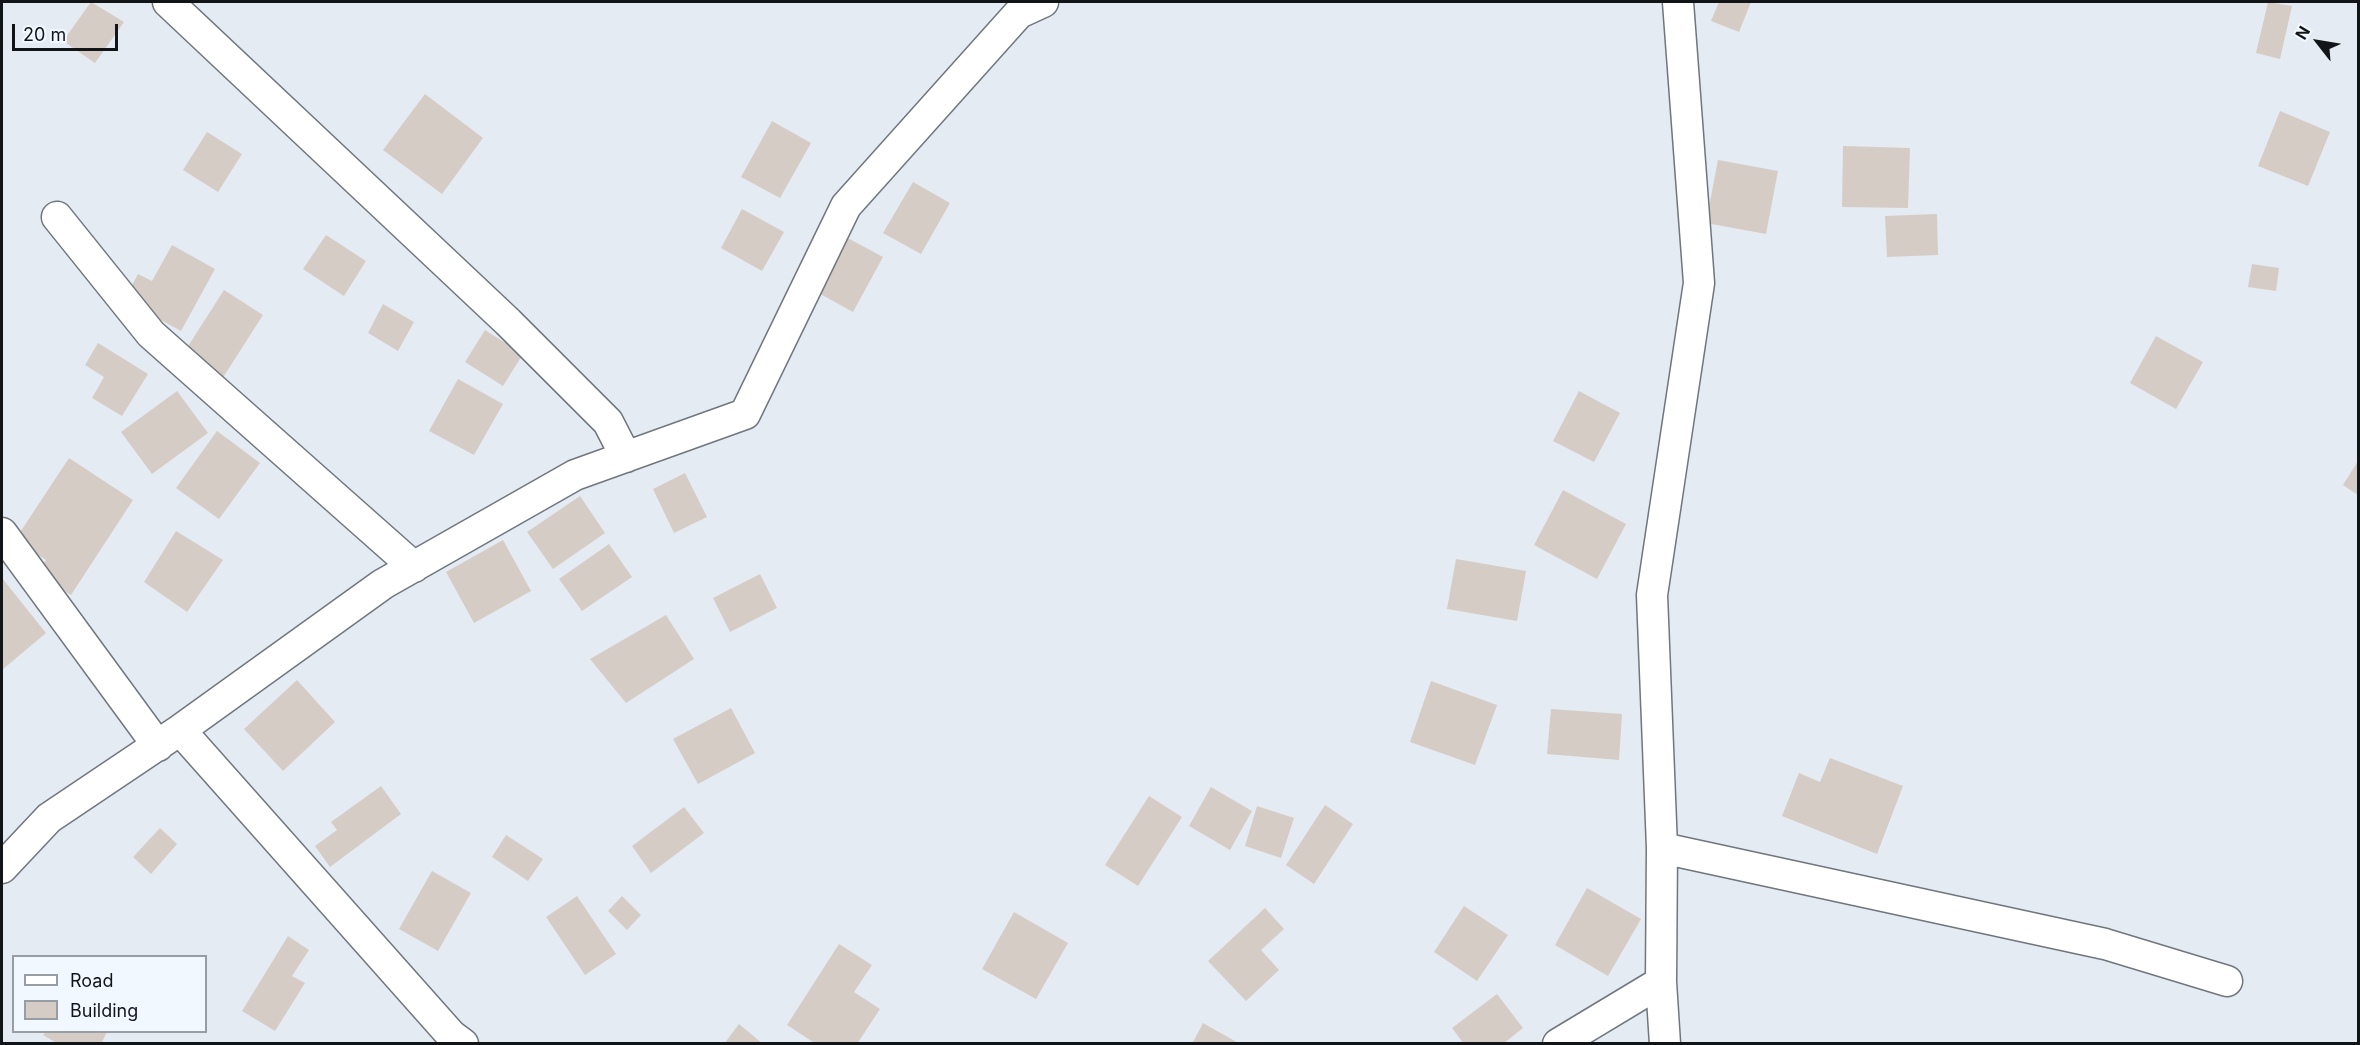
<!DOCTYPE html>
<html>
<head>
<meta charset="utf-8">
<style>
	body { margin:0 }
	#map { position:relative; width:2360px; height:1045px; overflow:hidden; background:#e4ebf3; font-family:Inter,sans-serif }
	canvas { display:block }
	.frame { position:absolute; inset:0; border:3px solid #121518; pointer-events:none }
	.legend { position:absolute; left:12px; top:955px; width:195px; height:78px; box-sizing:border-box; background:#f2f8ff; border:2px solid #989da3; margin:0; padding:8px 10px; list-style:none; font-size:18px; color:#121518 }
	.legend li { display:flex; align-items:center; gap:12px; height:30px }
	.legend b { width:30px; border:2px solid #989da3 }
	.north { position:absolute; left:2288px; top:12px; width:60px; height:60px; -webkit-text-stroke:4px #f2f8ff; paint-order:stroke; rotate:301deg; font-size:16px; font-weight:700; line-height:24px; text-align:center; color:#121518 }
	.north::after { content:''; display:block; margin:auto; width:21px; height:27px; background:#121518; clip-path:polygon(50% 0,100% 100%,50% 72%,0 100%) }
	.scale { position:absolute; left:12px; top:24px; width:106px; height:27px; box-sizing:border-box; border:3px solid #121518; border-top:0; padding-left:8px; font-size:18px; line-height:21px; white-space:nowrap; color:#121518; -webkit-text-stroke:4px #f2f8ff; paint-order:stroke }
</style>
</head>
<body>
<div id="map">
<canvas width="2360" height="1045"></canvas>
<div class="frame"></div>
<ul class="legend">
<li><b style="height:8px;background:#fff"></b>Road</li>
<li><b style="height:16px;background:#d6ccc6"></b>Building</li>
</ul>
<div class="north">N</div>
<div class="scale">20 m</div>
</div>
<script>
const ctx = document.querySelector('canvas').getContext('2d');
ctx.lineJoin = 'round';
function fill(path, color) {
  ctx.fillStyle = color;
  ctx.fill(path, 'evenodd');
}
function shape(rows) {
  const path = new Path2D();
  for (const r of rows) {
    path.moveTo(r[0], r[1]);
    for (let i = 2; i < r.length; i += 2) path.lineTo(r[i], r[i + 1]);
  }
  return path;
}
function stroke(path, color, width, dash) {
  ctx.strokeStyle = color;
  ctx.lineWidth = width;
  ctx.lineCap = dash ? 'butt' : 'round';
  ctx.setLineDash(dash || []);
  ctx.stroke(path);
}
fill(shape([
	[91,2,124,22,95,63,63,41],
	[1719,2,1751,2,1739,32,1711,21],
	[2268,2,2292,6,2280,59,2256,53],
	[425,94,483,138,442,194,383,150],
	[2280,111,2330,132,2308,186,2258,166],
	[772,121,811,143,780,198,741,177],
	[207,132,242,154,218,192,183,170],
	[1843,146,1910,148,1908,208,1842,207],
	[1718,160,1778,171,1766,234,1706,223],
	[913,182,950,203,921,254,883,233],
	[742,209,784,232,762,271,721,248],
	[1937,214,1938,255,1887,257,1885,216],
	[326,235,366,261,344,296,303,269],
	[844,236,883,257,853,312,813,290],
	[172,245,215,269,181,331,124,300,138,274,152,281],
	[2252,264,2279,268,2276,291,2248,287],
	[224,290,263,315,222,379,183,354],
	[383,304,414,322,398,351,368,333],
	[485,330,523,354,503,386,465,362],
	[2156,336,2203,362,2176,409,2130,383],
	[98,343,148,374,122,416,92,398,104,377,85,365],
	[458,379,503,404,474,455,429,431],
	[177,391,208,433,152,474,121,432],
	[1579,391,1620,413,1594,462,1553,441],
	[217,431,260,463,219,519,176,488],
	[69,458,133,500,71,595,37,573,46,560,15,540],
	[2358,461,2358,495,2343,485],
	[685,473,707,517,674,533,653,489],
	[1563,490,1626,524,1597,579,1534,545],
	[580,496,605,533,553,569,527,532],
	[176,531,223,560,187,612,144,582],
	[503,540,531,591,474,623,446,572],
	[609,544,632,577,582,611,559,579],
	[1456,559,1526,571,1517,621,1447,609],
	[760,574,777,608,730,632,713,598],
	[2,578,46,633,2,670],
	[666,615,694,659,626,703,590,659],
	[297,680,335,722,283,771,244,729],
	[1431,681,1497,705,1475,765,1410,742],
	[731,708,755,753,698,784,673,739],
	[1551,709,1622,714,1619,760,1547,754],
	[1830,758,1903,786,1877,854,1782,816,1799,773,1820,782],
	[381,786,401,814,330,867,315,846,337,830,331,822],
	[1211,787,1252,811,1230,850,1189,826],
	[1149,796,1182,817,1138,886,1105,865],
	[1325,805,1353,824,1314,884,1286,865],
	[1257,806,1294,818,1281,858,1245,846],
	[684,807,704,833,651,873,632,846],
	[160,828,177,844,151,874,133,857],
	[506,835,543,859,528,881,492,857],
	[432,871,471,893,438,951,399,929],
	[1587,888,1641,919,1608,976,1555,945],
	[577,896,616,954,585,975,546,917],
	[622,896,641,915,627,930,608,911],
	[1464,906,1508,935,1477,981,1434,952],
	[1265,908,1284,929,1261,950,1279,970,1246,1001,1208,961],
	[1014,912,1068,943,1036,999,982,969],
	[288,936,309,950,292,976,305,983,275,1031,242,1011],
	[839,944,872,965,854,992,880,1009,857,1044,816,1044,787,1025],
	[1497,994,1523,1028,1503,1044,1464,1044,1452,1028],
	[1203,1023,1240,1044,1192,1044],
	[739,1024,763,1044,724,1044],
	[46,1032,107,1032,101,1044,58,1044,43,1035]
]), '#d6ccc6');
const minor = shape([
	[168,2,508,322,608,422,626,457],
	[57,217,151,334,414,567],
	[2,533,158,746],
	[180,730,451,1035,463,1044],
	[1662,848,2105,944,2227,981],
	[2,868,49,818,180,730,383,584,575,475,745,414,846,206,1019,13,1043,2],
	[1558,1044,1661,982],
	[1665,1044,1661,982,1662,848,1652,595,1699,283,1678,2]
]);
stroke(minor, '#70767e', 33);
stroke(minor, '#fff', 30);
</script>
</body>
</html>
